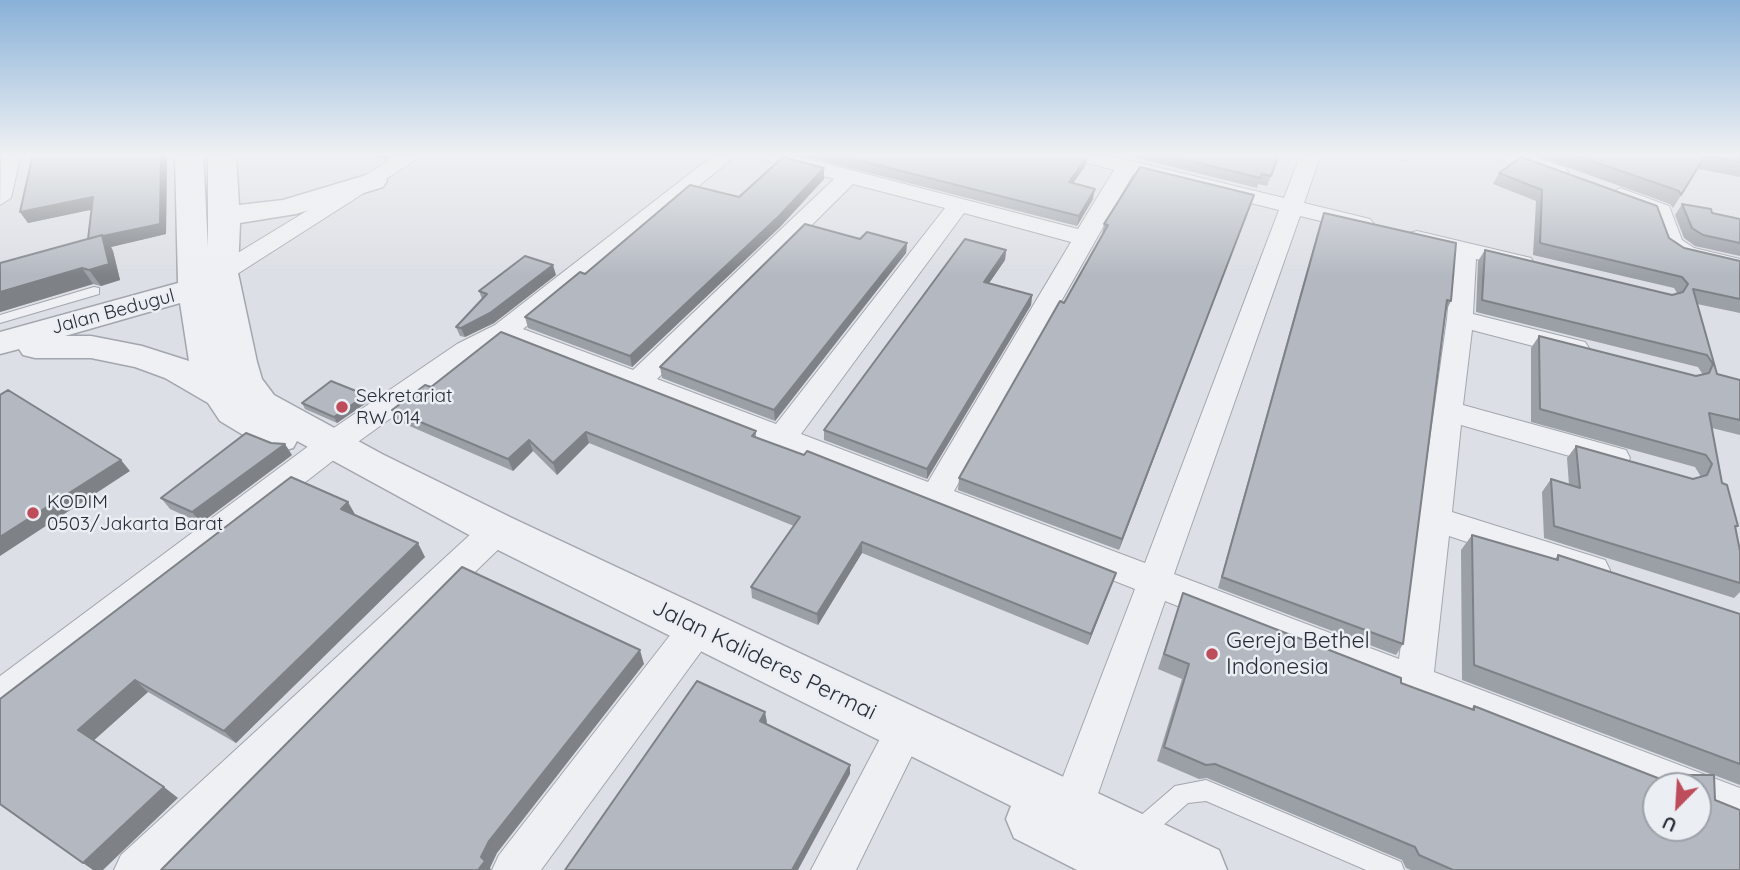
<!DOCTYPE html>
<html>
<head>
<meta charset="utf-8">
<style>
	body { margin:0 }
	#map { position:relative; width:1740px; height:870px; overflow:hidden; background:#dcdfe5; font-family:Quicksand,sans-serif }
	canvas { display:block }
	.north { position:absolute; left:1642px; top:772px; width:70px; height:70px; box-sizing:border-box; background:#ebeef3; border:2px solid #9da1a9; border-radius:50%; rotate:204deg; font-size:19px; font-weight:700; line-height:28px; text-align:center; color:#282e39 }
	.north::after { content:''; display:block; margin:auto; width:24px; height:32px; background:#be4d5c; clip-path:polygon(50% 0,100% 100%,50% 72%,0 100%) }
</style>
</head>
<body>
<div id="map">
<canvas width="1740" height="870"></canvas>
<div class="north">U</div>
</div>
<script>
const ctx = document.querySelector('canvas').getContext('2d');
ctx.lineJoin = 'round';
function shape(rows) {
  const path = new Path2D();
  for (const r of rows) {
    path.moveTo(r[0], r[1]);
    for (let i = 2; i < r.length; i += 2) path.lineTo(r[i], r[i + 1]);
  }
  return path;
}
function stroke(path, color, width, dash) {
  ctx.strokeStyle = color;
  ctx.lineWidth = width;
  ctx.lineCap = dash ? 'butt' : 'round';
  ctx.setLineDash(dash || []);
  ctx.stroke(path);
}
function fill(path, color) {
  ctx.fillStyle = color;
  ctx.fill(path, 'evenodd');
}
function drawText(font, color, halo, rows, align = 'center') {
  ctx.font = font + ' Quicksand,sans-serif';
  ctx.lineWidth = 5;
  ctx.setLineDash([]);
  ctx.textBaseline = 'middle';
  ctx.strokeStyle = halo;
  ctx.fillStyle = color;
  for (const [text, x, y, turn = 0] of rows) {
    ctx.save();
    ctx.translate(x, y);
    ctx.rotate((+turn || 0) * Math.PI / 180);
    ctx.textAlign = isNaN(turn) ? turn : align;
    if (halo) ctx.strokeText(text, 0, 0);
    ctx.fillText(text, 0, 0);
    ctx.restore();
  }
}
const service = shape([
	[94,287,99,288,99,294,0,323,0,315,94,287],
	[1206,780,1401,862,1404,870,1366,870,1206,801,1188,803,1141,845,1132,870,1110,870,1124,830,1175,786,1206,780]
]);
const minor = shape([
	[1,154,21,154,11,198,0,205,1,154],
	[400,154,425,154,231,278,222,280,213,278,210,273,213,268,400,154],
	[715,154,738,154,523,329,633,370,834,179,757,158,754,154,789,154,1078,229,1114,170,1070,158,1067,154,1103,154,1284,198,1301,154,1321,154,1304,203,1370,219,1374,224,1370,229,1362,231,1300,216,1174,574,1399,659,1447,319,1453,254,1409,243,1405,238,1409,233,1417,231,1531,258,1534,263,1531,268,1522,270,1476,259,1473,314,1585,342,1589,348,1585,354,1575,357,1472,330,1463,405,1626,450,1630,458,1626,466,1615,469,1461,425,1452,512,1605,560,1610,570,1605,580,1593,584,1449,536,1434,672,1740,788,1740,828,1698,812,1698,786,1656,786,1656,795,1165,601,1093,808,1087,822,1072,828,1057,822,1051,808,1135,589,505,341,477,356,344,452,13,710,0,715,0,676,322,436,457,344,495,325,715,154],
	[1133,174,1279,210,1145,563,954,491,1133,174],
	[853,184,945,208,776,424,657,379,853,184],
	[964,213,1071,242,928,482,801,434,964,213],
	[1392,154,1424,154,1421,158,1402,160,1392,154],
	[1491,154,1522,154,1565,167,1568,172,1557,178,1494,158,1491,154],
	[1620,188,1669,206,1682,240,1694,248,1740,259,1740,273,1677,258,1663,249,1651,215,1612,200,1609,195,1620,188],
	[497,517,509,521,513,530,509,539,167,870,114,870,121,855,485,521,497,517],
	[698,612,711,616,716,627,711,638,541,870,492,870,499,855,685,616,698,612],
	[906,711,920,716,925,729,856,870,811,870,892,716,906,711]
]);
const tertiary = shape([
	[175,154,203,154,208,247,208,154,236,154,239,205,283,200,373,173,383,175,387,181,383,187,296,214,240,223,238,273,257,362,262,379,274,395,382,454,512,518,1219,850,1227,870,1077,870,1014,838,1006,819,1011,806,482,542,297,441,293,448,279,452,265,448,220,421,208,403,165,378,135,367,91,358,35,358,23,355,19,349,0,354,0,332,178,283,175,154],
	[180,303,189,361,142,346,91,336,65,336,180,303]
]);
stroke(service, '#a2a6ae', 2);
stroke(minor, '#a2a6ae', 2);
stroke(tertiary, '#a2a6ae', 3);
fill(service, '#eef0f3');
fill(minor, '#eef0f3');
fill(tertiary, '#eef0f3');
fill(shape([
	[33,154,167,154,166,234,111,247,113,251,120,280,101,286,93,284,0,312,89,239,92,209,28,223,20,212],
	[365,154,395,154,386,160],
	[795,154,1085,154,1088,155,1086,165,1073,183,1093,199,1077,226],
	[1120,154,1279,154,1267,186,1258,184,1257,188],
	[1534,154,1740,154,1740,177,1698,169,1673,208,1670,204,1533,155],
	[824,168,824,179,780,227,632,367,528,328,525,317,585,274,739,197],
	[1499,173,1669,238,1684,248,1740,261,1740,313,1697,304,1717,374,1740,380,1740,435,1712,428,1722,483,1738,526,1735,529,1740,551,1740,592,1734,598,1544,538,1542,492,1551,479,1569,485,1567,458,1576,446,1693,479,1701,477,1695,467,1531,422,1531,348,1539,336,1696,376,1703,375,1698,367,1476,312,1478,261,1485,250,1672,295,1677,293,1674,288,1533,255,1536,201,1493,184],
	[1254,195,1119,550,958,490,959,478,1064,303,1102,235,1104,224],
	[1682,204,1712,213,1740,219,1740,256,1695,246,1684,238,1675,215],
	[1324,213,1451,301,1446,311,1403,644,1396,655,1218,588,1320,223],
	[860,239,907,243,906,253,775,421,662,378,660,367],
	[1006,250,1005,260,989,283,1032,295,1031,305,927,479,824,440,824,430],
	[556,275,494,323,465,337,460,336,456,327,482,299,479,291],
	[431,387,756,431,756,438,1116,573,1112,584,1088,645,862,553,818,625,752,598,751,587,794,526,589,443,557,475,533,451,513,471,398,421,392,410],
	[366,395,369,401,337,423,305,409,302,403],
	[292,455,201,523,170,509,161,498],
	[356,515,425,557,236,743,148,692,94,740,178,798,0,699],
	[1472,535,1555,559,1558,555,1740,614,1740,785,1714,775,1715,800,1740,870,1411,870,1406,868,1402,860,1207,778,1199,779,1157,761,1182,679,1158,669,1183,593,1401,683,1471,709,1474,706,1667,782,1676,775,1713,775,1462,680,1461,550]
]), '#9b9fa6');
fill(shape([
	[161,154,167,154,166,234,111,247,113,251,120,280,101,286,89,270,96,250,103,236],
	[282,154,300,154,284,157],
	[384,154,395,154,386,160],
	[1088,155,1086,165,1067,192,1069,182],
	[824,168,824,179,780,227,632,367,630,356],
	[1095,189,1093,199,1077,226,1079,216],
	[1254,195,1250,206,1119,550,1122,539],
	[93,197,100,208,28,223,20,212],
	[907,243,906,253,775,421,774,410],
	[1006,250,1005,260,983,292,984,282],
	[553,265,556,275,494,323,465,337,461,328],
	[82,268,93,284,0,312,0,292],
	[1032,295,1031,305,927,479,927,469],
	[366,395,369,401,337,423,334,417],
	[586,432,589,443,557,475,553,463],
	[529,440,533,451,513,471,508,459],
	[285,444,292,455,201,523,192,512],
	[121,460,130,471,0,556,0,537],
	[348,502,356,516,341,509],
	[862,542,862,553,818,625,817,614],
	[418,543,425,557,236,743,224,731],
	[1116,573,1112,584,1088,645,1091,634],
	[640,650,644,664,497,853,490,868,491,870,478,870,481,857,489,841],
	[135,680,148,692,92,742,78,730],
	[765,712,767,722,761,731,760,721],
	[850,765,850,774,798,870,792,870],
	[164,787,178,798,103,870,93,870,83,863]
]), '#7e8287');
const building = shape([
	[33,154,161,154,160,224,103,236,102,235,88,239,93,197,20,212,33,154],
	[834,154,1085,154,1088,155,1069,182,1095,189,1079,216,834,154],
	[1162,154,1279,154,1271,176,1262,174,1260,178,1162,154],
	[1572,154,1740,154,1740,162,1705,156,1681,195,1679,191,1572,154],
	[783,157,824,168,779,216,630,356,525,317,580,272,585,274,690,185,739,197,783,157],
	[1521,157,1657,206,1669,238,1684,248,1740,261,1740,299,1693,289,1717,374,1740,380,1740,420,1709,413,1722,483,1727,485,1738,526,1735,526,1740,551,1740,583,1554,526,1551,479,1580,488,1576,446,1693,479,1707,475,1712,464,1706,455,1540,409,1539,336,1696,376,1709,373,1713,364,1707,355,1482,300,1485,250,1672,295,1683,292,1688,284,1682,277,1540,243,1542,190,1499,173,1521,157],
	[1140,167,1254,195,1122,539,959,478,1060,301,1064,303,1108,225,1104,224,1140,167],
	[1682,204,1711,209,1712,213,1740,219,1740,243,1703,235,1692,228,1682,204],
	[1324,213,1456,243,1451,301,1447,300,1445,315,1403,644,1222,577,1324,213],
	[805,224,860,239,867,232,907,243,774,410,660,367,805,224],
	[102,235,109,264,89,270,82,268,0,292,0,263,102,235],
	[965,239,1006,250,984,282,1032,295,927,469,824,430,965,239],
	[525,256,553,265,490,313,461,328,456,327,487,294,479,291,525,256],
	[501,332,756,431,752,436,804,455,807,451,1116,573,1091,634,862,542,817,614,751,587,800,517,586,432,553,463,529,440,508,459,392,410,425,385,431,387,501,332],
	[331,381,366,395,334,417,302,403,331,381],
	[8,390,121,460,0,537,0,395,8,390],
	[246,433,271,443,285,444,192,512,161,498,246,433],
	[291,477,348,502,341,509,418,543,224,731,135,680,78,730,164,787,83,863,0,804,0,699,291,477],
	[1472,535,1558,560,1558,555,1740,614,1740,764,1474,665,1472,535],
	[462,567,640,650,489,841,481,857,485,861,478,870,161,870,462,567],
	[1183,593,1401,678,1401,683,1474,710,1474,706,1673,784,1676,775,1714,775,1715,800,1740,810,1740,870,1453,870,1419,855,1415,847,1215,764,1206,765,1164,747,1189,664,1164,654,1183,593],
	[1656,786,1698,786,1698,828,1656,828,1656,786],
	[697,681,765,712,760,721,850,765,792,870,565,870,697,681]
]);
fill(building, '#b4b9c1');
stroke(building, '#7e8287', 2);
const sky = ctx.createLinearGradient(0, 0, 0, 276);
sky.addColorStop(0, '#89b1d8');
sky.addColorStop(0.56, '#eff1f3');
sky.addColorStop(1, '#eff1f300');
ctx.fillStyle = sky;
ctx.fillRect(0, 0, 1740, 276);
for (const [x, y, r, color] of [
	[342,407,7,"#be4d5c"],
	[33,513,7,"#be4d5c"],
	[1212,654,7,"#be4d5c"]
]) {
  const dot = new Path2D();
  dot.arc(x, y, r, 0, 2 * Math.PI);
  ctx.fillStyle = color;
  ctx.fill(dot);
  stroke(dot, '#ebeef3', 2.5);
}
drawText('19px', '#282e39', '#ebeef3', [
	["Jalan Bedugul",113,312,-15]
]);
drawText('19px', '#282e39', '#ebeef3', [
	["Sekretariat",356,396],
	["RW 014",356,418],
	["KODIM",47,502],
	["0503/Jakarta Barat",47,524]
], 'left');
drawText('23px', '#282e39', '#ebeef3', [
	["Gereja Bethel",1226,641],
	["Indonesia",1226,667]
], 'left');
drawText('23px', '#282e39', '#ebeef3', [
	["Jalan Kalideres Permai",764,660,26]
]);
</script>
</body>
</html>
